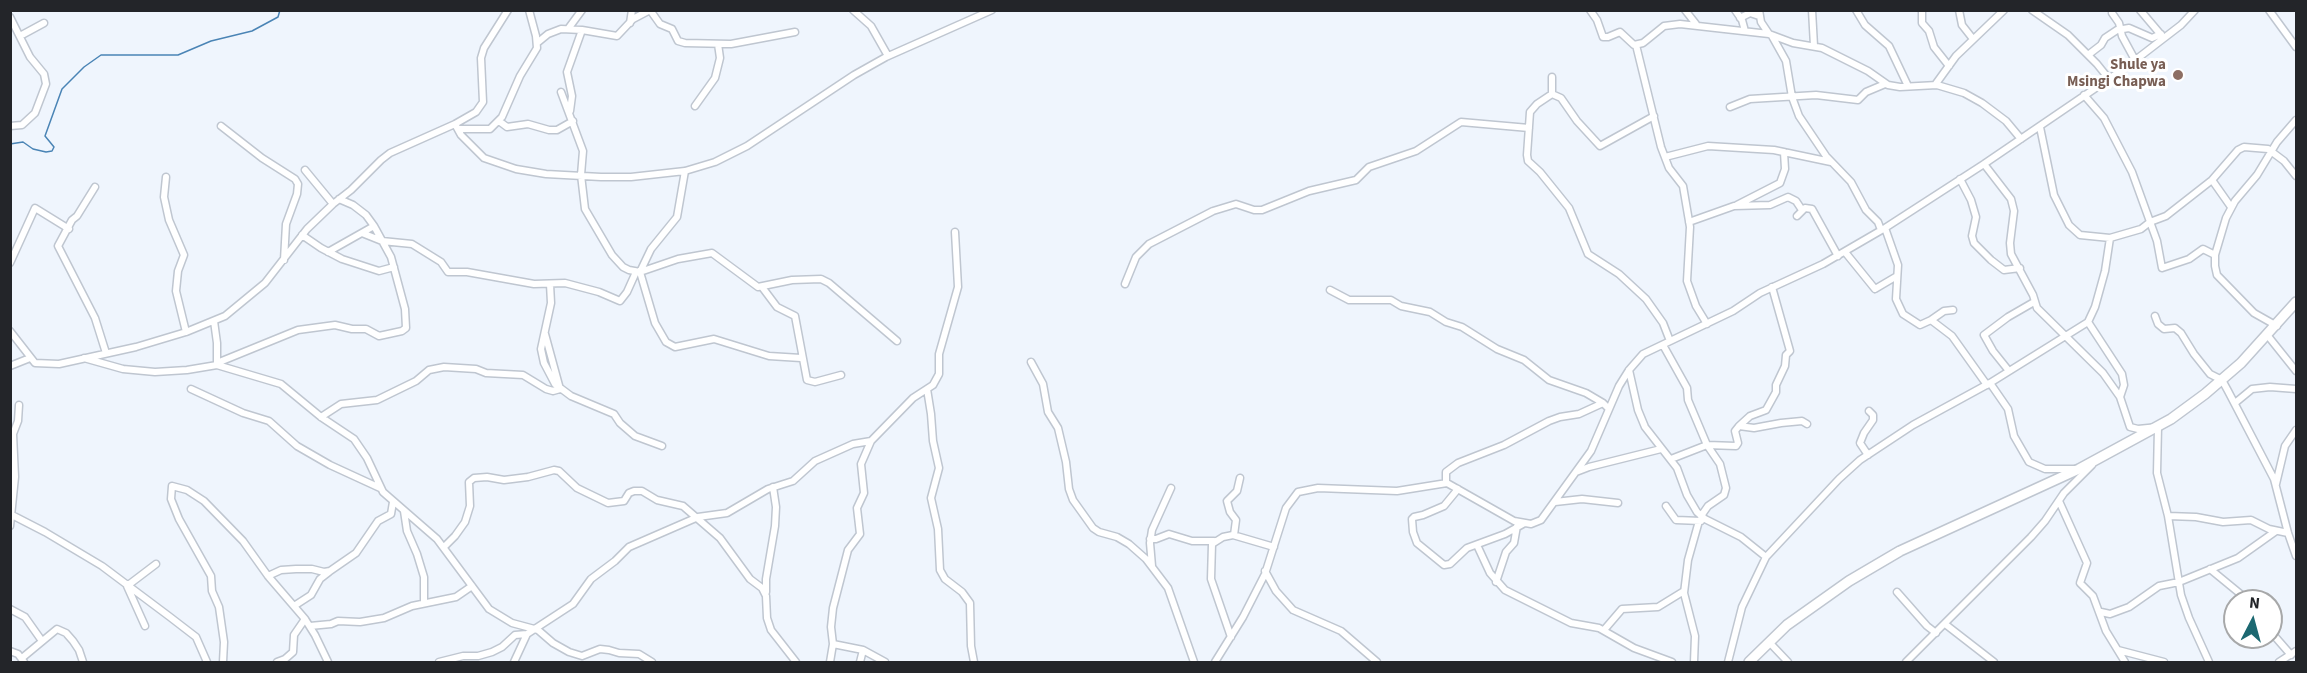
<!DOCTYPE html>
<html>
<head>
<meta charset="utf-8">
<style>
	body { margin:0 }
	#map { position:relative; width:2307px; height:673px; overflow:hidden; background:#eff5fd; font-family:"Source Sans 3",sans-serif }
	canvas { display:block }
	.frame { position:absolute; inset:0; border:12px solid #232529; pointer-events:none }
	.north { position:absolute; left:2223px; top:589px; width:60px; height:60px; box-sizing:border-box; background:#fff; border:2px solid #a7a8a9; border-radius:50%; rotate:6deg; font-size:16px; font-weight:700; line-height:24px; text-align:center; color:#232529 }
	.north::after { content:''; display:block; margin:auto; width:21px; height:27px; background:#1c6871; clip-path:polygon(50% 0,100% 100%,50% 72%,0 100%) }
</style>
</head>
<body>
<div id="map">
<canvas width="2307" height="673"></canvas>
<div class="frame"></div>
<div class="north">N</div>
</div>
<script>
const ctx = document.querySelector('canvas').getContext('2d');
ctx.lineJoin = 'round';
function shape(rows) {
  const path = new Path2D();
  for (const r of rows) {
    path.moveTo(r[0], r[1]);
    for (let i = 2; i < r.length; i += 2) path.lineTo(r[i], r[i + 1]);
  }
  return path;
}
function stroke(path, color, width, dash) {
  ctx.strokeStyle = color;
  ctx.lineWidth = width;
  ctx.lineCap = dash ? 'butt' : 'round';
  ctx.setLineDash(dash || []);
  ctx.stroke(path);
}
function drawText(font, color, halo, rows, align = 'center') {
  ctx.font = font + ' "Source Sans 3",sans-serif';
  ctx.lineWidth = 6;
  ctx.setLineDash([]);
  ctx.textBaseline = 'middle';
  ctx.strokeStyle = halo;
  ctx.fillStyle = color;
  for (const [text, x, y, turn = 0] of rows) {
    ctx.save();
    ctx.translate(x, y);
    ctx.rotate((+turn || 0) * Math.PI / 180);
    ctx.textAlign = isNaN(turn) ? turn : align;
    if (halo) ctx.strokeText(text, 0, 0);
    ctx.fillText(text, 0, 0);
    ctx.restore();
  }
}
stroke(shape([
	[10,144,23,142,33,149,46,152,52,151,54,147,45,136,62,89,84,67,101,55,178,55,211,41,252,31,278,17,280,10]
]), '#4a84b5', 1.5);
const minor = shape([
	[650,10,660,24,672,29,678,41,685,43,731,44,795,32],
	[853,10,871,26,888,56],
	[1590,10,1597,20,1603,37,1608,37,1620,32,1634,45,1643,43,1664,26,1680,24,1769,34,1793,43,1822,48,1868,71,1888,85,1900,87,1937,85,1964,93,1982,103,2006,121,2021,139],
	[1685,10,1696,24],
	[1735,10,1742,20,1745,31],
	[1759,10,1761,22,1769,34],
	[1812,10,1814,46],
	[1856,10,1865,25,1889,46,1908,86],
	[1922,10,1922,23,1929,31,1934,47,1949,66],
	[1959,10,1962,25,1973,39],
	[2032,10,2068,35,2097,64,2109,79],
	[2140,10,2162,36],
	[2269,10,2296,47],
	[2112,13,2119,23,2122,36,2135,60],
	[10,17,30,57,44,74,46,84,35,113,22,125,10,126],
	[1740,18,1750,13,1759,16],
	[630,23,632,10],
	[568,29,582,10],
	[20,36,44,23],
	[1772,36,1786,61,1792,97,1799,116,1826,156,1851,182,1866,210,1878,222,1881,230],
	[537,43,548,34,561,29,582,30,617,36,633,19,650,10],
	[1636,45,1661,147,1669,168,1683,186,1690,227,1687,281,1696,306,1707,324],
	[2088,55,2101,45,2105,38,2117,30,2129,28,2152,38,2161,34],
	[1552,77,1552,94,1537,104,1530,112,1527,155,1528,161,1540,172,1569,208,1588,254,1619,274,1646,299,1663,323,1670,341],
	[1935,85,1956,56,2004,10],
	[561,92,583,151,581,175,585,209,612,255,623,267,629,270,640,272,678,259,712,253,758,287,792,280,821,279,829,283,897,341],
	[1552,94,1561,98,1577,121,1600,146,1654,116],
	[2084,95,2104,118,2132,172,2157,241,2162,268,2189,259,2203,249,2215,255],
	[695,106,715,78,720,58,718,44],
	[1730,107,1750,99,1816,95,1858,100,1866,92,1885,84],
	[570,111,572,96,567,72,582,30],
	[499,121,507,127,528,124,549,130,557,130,573,121],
	[455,124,461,135,484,158,516,169,546,174,601,177,631,177,685,171,715,162,747,146,854,75,886,57,992,10],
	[221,126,262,158,295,179,298,184,297,194,286,224,284,260],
	[2040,127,2054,195,2069,225,2080,235,2110,238,2141,229,2150,222,2166,216,2212,180,2238,150,2244,147,2268,149,2284,161,2296,176],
	[458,129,490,129,502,117,520,76,537,48,536,36,529,10],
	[1665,157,1708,146,1774,150,1831,162],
	[1984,164,2011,199,2014,211,2010,243,2011,254,2033,295,2037,308,2103,373,2120,397,2130,427,2138,429,2158,427,2157,473,2168,516,2181,595,2189,618,2209,662],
	[305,170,333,204],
	[685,171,677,217,651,249,640,272,655,323,666,342,675,347,714,339,769,356,801,358],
	[166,177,164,197,169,220,184,255,178,271,176,291,186,332],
	[1960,179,1971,200,1976,217,1972,236,1974,243,1991,260,2004,270,2020,268],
	[2212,180,2231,207],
	[95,187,77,216,72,220,58,246,95,318,106,353],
	[1737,205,1780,183,1785,169,1784,152],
	[1797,216,1805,208,1812,209,1838,256],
	[1689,222,1734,206,1770,205,1788,197,1796,201,1802,210],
	[1885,228,1898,265,1896,299,1903,314,1920,325,1931,320,1952,336,1987,385],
	[362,233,382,241,412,244,441,262,448,272,467,272,534,284,565,283,599,292,620,301,627,292,636,272],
	[302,235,321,248,342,259,379,271,394,267],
	[328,252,374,226],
	[1845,252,1875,289,1897,276],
	[10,263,35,208,69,229],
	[550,284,551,303,541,349,544,363,555,384,571,396,614,414,620,423,635,436,662,446],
	[1125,284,1136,257,1149,244,1213,211,1236,204,1254,210,1262,210,1309,191,1356,180,1369,167,1416,151,1461,122,1529,128],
	[762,287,777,307,795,316,807,380,815,382,841,375],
	[1330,290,1349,300,1391,300,1401,306,1430,312,1446,322,1462,327,1497,349,1524,360,1549,380,1586,393,1603,403,1609,409],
	[2155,316,2158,324,2164,329,2175,328,2181,333,2194,354,2210,374,2222,380,2228,391,2274,479,2288,533,2296,556],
	[1931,320,1944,311,1953,310],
	[214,321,217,343,217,365],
	[2088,322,2122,374,2124,385,2120,397],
	[2277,326,2254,313,2217,275,2215,266,2215,255,2226,218,2235,201,2257,175,2277,142,2296,120],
	[10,331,35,363,59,364,136,347,186,332,225,316,265,283,307,229,333,204,351,190,381,160,390,153,455,124,476,112,483,102,481,58,484,48,508,10],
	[2268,336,2296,371],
	[1663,345,1687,388,1688,400,1707,445,1720,464,1726,488,1724,495,1708,506,1701,516],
	[84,358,123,369,155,372,187,370,217,365,281,384,321,417,354,439,367,458,383,492,437,539,489,609,512,623,538,630,553,643,569,652,582,656,600,649,609,650,619,653,639,654,652,662],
	[1031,362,1043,384,1048,412,1058,428,1066,462,1069,489,1073,500,1093,528,1099,532,1117,537,1129,544,1146,559,1168,588,1194,662],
	[217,363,298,330,335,325,352,329,366,329,379,336,402,331,406,328,405,309,391,257,374,226,366,215,353,205,339,199],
	[10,366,30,358],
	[1629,370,1638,410,1645,427,1677,468,1687,495,1697,512,1705,519,1741,537,1766,557],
	[2009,371,1993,351,1984,335,2008,317,2034,302],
	[1990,383,2008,409,2014,436,2029,462,2045,469,2075,469],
	[191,389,243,413,269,421,297,446,330,465,380,488],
	[927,389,931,414,933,441,939,468,931,498,938,529,940,570,945,579,962,592,970,603,971,646,974,662],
	[2235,403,2252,389,2270,387,2296,389],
	[321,417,341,404,377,400,416,381,429,370,444,367,476,369,486,373,523,375,546,389,553,391,560,389,545,334],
	[1739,426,1750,416,1766,410,1776,392,1776,385,1785,366,1786,355,1790,351,1772,287],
	[1868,455,1860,443,1864,433,1873,420,1873,415,1869,411],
	[1671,459,1707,445,1736,446,1738,443,1735,431,1739,426,1754,428,1781,423,1802,421,1807,424],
	[1576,472,1589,467,1661,449],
	[1446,483,1446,472,1458,463,1504,445,1549,421,1560,417,1579,414,1603,403],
	[2276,484,2285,446,2296,430],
	[1458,489,1444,506,1423,515,1414,517,1412,519,1413,532,1417,543,1444,565,1450,564,1467,548,1505,534,1523,524],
	[2059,501,2087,563,2080,583,2093,596,2106,631,2125,662],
	[1555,502,1582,499,1618,503],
	[1666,506,1676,520,1701,521],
	[404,511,407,531,417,554,424,577,424,603],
	[10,514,45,532,102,566,170,617,196,637,207,662],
	[2168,516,2196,517,2223,522,2251,520,2269,529,2288,533],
	[10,526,15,477,13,434,18,421,19,405],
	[1234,535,1236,520,1230,512,1227,501,1237,491,1240,478],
	[1150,539,1156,539,1169,534,1192,541,1214,541],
	[1477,545,1490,573,1505,590,1571,623,1599,628,1634,648,1672,662],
	[444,547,455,536,465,522,470,506,469,482,474,478,487,477,504,480,528,477,554,470,559,471,577,488,608,503,624,501,629,493,634,491,642,491,657,500,683,506,720,538,750,579,762,588,766,596,767,618,771,630,796,662],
	[1152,566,1150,543,1152,530,1171,488],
	[2210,569,2249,601],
	[1265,571,1276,591,1293,610,1341,631,1377,662],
	[268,576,281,570,296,569,312,569,324,572,330,571,356,553,378,521,391,514,393,502],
	[1496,582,1506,552,1514,543,1517,526],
	[766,592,766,579,775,526,776,507,773,487],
	[1897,592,1927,626,1936,633],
	[294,606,311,595,320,579,329,572],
	[10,609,25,617,42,641],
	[2101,612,2110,614,2129,607,2159,586,2179,582,2238,558,2276,531],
	[1945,624,1994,662],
	[145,626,127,586,156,564],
	[310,626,331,624,338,621,360,622,384,618,412,606,456,597,472,586],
	[1604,630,1622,609,1658,607,1684,591],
	[2271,632,2291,655],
	[1231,637,1211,579,1212,544,1223,537,1233,535,1274,547],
	[1769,642,1788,662],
	[833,644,863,650,885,662],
	[2118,650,2164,662],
	[10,651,18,654,24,662],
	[22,658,57,629,66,633,73,641,79,650,83,662],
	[223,662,224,642,219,607,212,591,211,576,179,519,171,499,172,486,187,490,204,501,243,541,268,576,305,619,315,635,328,662],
	[277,662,285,659,293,652,294,635,305,619],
	[439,662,463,656,478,656,492,652,502,647,515,635,527,634],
	[514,662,527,634,573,604,591,579,615,561,629,547,698,517,727,513,768,489,793,481,815,461,853,444,871,441,913,398,933,385,939,374,939,354,958,287,955,232],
	[830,662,833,644,831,627,833,608,848,550,860,534,857,508,864,493,861,464,871,441],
	[860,662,863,650],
	[1215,662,1243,617,1265,574,1286,508,1298,492,1318,488,1397,491,1447,483,1514,521,1531,524,1541,520,1591,451,1619,386,1629,370,1643,354,1733,311,1760,293,1823,264,1885,228,1984,164,2125,68,2181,25,2195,10],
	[1694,662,1695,636,1684,593,1688,560,1699,521],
	[1728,662,1742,607,1766,557,1839,479,1860,460,1913,425,1990,383,2088,322,2095,307,2105,271,2110,238],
	[1906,662,2031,537,2045,521,2064,493,2092,465],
	[2279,662,2296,651]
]);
const highway = shape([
	[1749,662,1787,625,1849,581,1900,551,2079,469,2171,419,2205,394,2241,363,2296,302]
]);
stroke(minor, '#bfc6d0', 9);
stroke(highway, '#bfc6d0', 12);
stroke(minor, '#fff', 6);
stroke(highway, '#fff', 9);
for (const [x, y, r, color] of [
	[2178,75,6,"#8d6e63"]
]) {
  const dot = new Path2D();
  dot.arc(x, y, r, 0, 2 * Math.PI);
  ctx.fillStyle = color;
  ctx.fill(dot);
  stroke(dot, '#fff', 2);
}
drawText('bold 15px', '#785e54', '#fff', [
	["Shule ya",2166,66],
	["Msingi Chapwa",2166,83]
], 'right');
</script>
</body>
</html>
